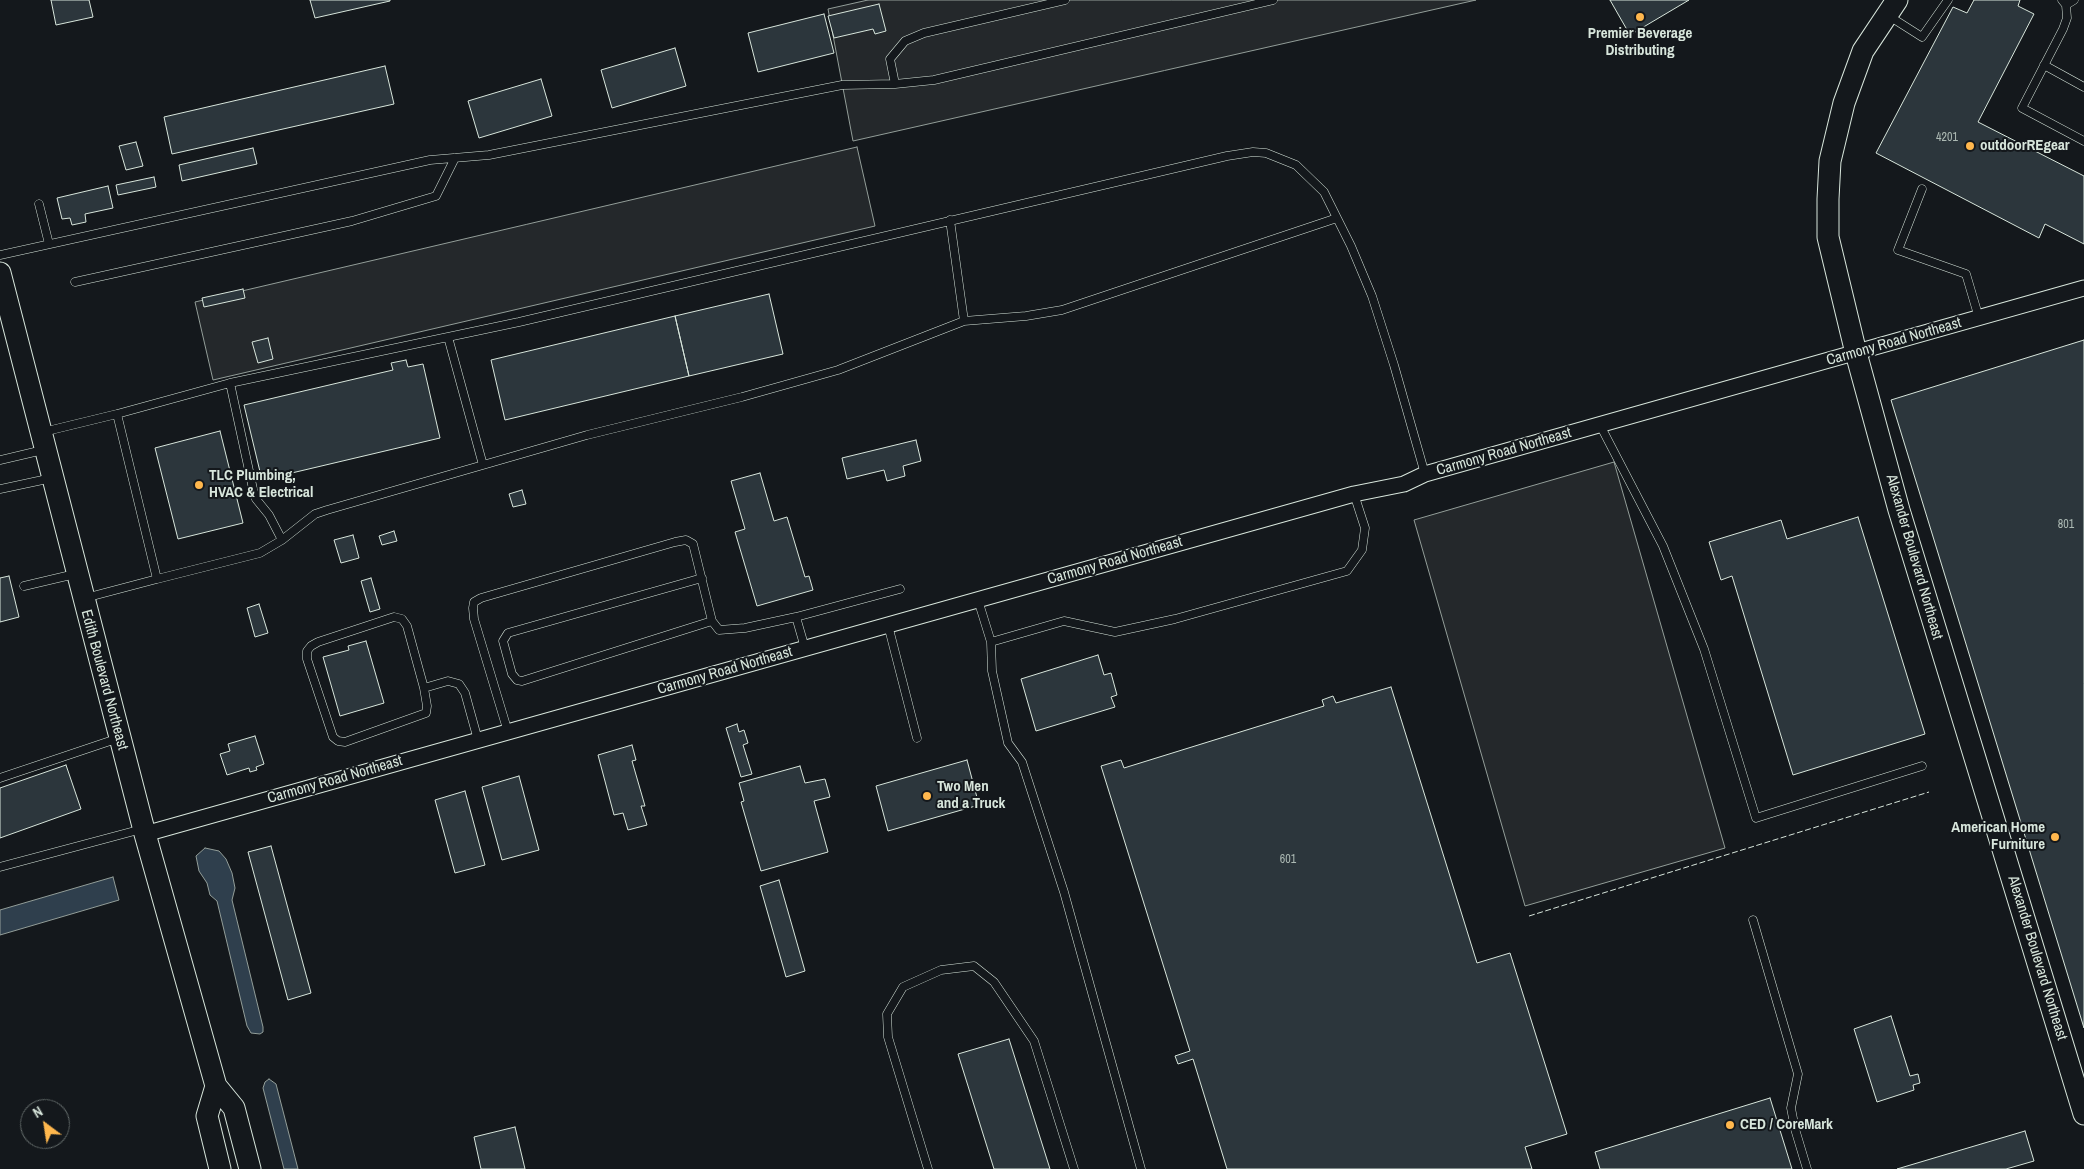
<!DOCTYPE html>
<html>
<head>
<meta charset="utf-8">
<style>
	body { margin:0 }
	#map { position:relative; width:2084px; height:1169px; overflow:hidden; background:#14181c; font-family:"Archivo Narrow",sans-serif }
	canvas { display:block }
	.north { position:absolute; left:20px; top:1099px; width:50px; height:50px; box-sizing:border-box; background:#14181c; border:1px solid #626a69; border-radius:50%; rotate:329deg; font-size:14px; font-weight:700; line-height:20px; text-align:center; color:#d8e6dc }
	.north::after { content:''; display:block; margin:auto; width:18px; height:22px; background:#ffb74d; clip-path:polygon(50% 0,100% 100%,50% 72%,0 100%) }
</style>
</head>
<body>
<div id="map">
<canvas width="2084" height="1169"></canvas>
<div class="north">N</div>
</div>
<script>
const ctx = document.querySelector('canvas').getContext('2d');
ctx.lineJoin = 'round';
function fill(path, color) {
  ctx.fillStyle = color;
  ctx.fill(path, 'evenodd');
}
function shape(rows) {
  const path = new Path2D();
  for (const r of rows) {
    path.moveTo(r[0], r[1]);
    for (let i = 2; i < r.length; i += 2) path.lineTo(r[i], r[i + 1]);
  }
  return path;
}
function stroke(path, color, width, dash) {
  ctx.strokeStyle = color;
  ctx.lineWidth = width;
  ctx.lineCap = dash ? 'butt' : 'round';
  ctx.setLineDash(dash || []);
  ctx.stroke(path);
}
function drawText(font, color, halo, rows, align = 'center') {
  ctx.font = font + ' "Archivo Narrow",sans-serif';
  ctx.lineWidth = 4;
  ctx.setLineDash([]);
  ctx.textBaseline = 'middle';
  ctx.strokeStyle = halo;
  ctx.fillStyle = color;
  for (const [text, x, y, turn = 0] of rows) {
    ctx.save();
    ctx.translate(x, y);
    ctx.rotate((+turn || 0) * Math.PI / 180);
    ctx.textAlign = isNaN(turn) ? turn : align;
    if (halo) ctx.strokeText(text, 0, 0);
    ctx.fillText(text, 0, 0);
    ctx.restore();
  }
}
const parking = shape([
	[868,0,1476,0,853,141,828,9,868,0],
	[857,147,875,226,213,380,195,302,857,147],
	[1614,462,1725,848,1525,906,1414,520,1614,462]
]);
fill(parking, '#24282b');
stroke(parking, '#939e99', 1);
const water = shape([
	[205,848,219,851,226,859,232,873,235,888,232,900,263,1027,263,1032,260,1034,251,1033,247,1026,217,901,210,895,207,883,199,871,196,856,205,848],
	[113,877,119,900,0,935,0,910,113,877],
	[269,1079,276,1084,298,1169,284,1169,263,1088,265,1082,269,1079]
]);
fill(water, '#2f3f4d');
stroke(water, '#939e99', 1);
const building = shape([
	[51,0,89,0,93,17,56,25,51,0],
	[310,0,390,0,390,1,315,18,310,0],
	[1610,0,1689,0,1630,35,1610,0],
	[1974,0,2020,0,2018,6,2034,14,1978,122,2084,176,2084,244,2045,224,2039,238,1876,153,1953,7,1967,13,1974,0],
	[879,4,886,31,875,34,873,29,834,38,828,16,879,4],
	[824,14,834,53,758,72,748,33,824,14],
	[675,48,686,86,612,108,601,70,675,48],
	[385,66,394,104,172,154,164,117,385,66],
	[541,79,552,116,479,138,468,101,541,79],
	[136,142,143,166,126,170,119,146,136,142],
	[253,148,257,164,182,181,179,165,253,148],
	[154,177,156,187,118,195,116,185,154,177],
	[108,186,113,208,85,214,86,222,72,225,70,218,62,219,57,198,108,186],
	[243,289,245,298,204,307,202,298,243,289],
	[769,294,783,354,689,376,675,316,769,294],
	[675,316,689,376,505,420,491,360,675,316],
	[268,338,273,359,258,363,252,342,268,338],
	[2084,340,2084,1028,1891,400,2084,340],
	[406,360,408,367,423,364,440,438,262,480,244,405,393,370,391,363,406,360],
	[220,431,243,523,178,539,155,448,220,431],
	[916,440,921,461,903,466,905,476,887,481,884,470,847,479,842,458,916,440],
	[760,473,774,521,787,517,805,577,809,576,813,590,757,606,735,532,745,529,731,481,760,473],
	[522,490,526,504,513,507,509,494,522,490],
	[1858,517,1925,734,1793,775,1732,576,1721,580,1709,542,1781,520,1787,539,1858,517],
	[394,531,397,541,382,545,379,536,394,531],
	[353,535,359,558,341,563,334,540,353,535],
	[9,576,19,617,0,622,0,578,9,576],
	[371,578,380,609,370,612,361,581,371,578],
	[259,604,268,633,255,637,247,608,259,604],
	[366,641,384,703,340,716,323,657,349,650,348,646,366,641],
	[1098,655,1104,675,1111,673,1117,695,1111,697,1115,707,1036,731,1021,679,1098,655],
	[1391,687,1477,963,1510,953,1567,1134,1525,1147,1532,1169,1227,1169,1193,1059,1178,1064,1175,1056,1190,1051,1101,766,1121,760,1124,768,1324,706,1322,700,1333,696,1336,703,1391,687],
	[737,724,739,732,744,730,748,743,743,745,752,774,741,777,726,728,737,724],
	[255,736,264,764,256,767,257,770,250,772,249,768,227,775,220,754,230,751,228,744,255,736],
	[632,745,636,760,632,761,645,806,641,806,647,825,628,830,623,813,614,815,598,755,632,745],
	[967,760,979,805,888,831,876,786,967,760],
	[66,765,81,809,0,838,0,788,66,765],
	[800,766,805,783,825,779,830,797,814,801,828,852,761,871,741,802,744,801,739,783,800,766],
	[519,776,539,850,502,860,482,787,519,776],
	[465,791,485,865,455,873,435,800,465,791],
	[271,846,311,993,288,1000,248,852,271,846],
	[779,880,805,971,786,977,760,886,779,880],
	[1891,1016,1910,1076,1918,1074,1920,1083,1913,1085,1914,1090,1877,1102,1854,1029,1891,1016],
	[1009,1039,1050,1169,994,1169,958,1054,1009,1039],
	[1770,1098,1792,1169,1600,1169,1595,1152,1770,1098],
	[515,1127,525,1169,481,1169,474,1137,515,1127],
	[2025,1131,2034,1161,2006,1169,1897,1169,2025,1131]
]);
fill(building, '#2c363c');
stroke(building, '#d8e6dc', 1);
const lane = shape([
	[2062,0,2066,5,2074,0],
	[2066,5,2067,18,2063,29,2022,108,2084,141],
	[1889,16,1922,37,1948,0],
	[2044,65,2084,87],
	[895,84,890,59,905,41,924,33,1065,0],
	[1922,189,1898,250,1966,274,1979,318],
	[39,204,49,244],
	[950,220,964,321],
	[0,255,430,160,489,155,842,85,895,84,934,80,1273,0],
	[75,282,352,221,436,196,455,158],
	[448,337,483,465],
	[230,383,253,489,256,499,269,515,282,540],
	[117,414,230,383,519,322,1227,156,1253,152,1266,153,1296,165,1324,192,1351,246,1372,296,1394,365,1425,474],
	[1600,425,1663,546,1704,649,1756,818,1922,766],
	[43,432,117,414,157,579,85,598],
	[0,460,43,450],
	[0,489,52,478],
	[702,578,508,633,503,641,512,674,517,680,522,681,712,621],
	[157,579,260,553,282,540,315,514,327,510,587,435,742,397,838,370,964,321,1026,316,1062,310,1337,218],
	[24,586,75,574],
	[978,600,991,642,992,671,1008,743,1022,762,1064,892,1141,1169],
	[796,617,900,589],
	[888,625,917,738],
	[991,642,1064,621,1115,632,1175,619,1347,571,1362,550,1365,528,1354,494],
	[424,688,427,706,426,713,345,742,338,741,333,737,307,659,307,651,311,646,318,642,394,617,402,619,407,626,424,688,448,681,459,684,465,693,478,740],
	[508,732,474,619,473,608,474,602,481,598,675,542,686,540,693,544,712,621,719,630,745,628,796,617,805,648],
	[0,778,119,738],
	[0,867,142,829],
	[1753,920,1798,1074,1791,1108,1795,1129,1807,1169],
	[928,1169,888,1037,887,1014,903,987,941,970,974,966,994,982,1034,1041,1074,1169]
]);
const street = shape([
	[145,834,1354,494,1404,484,1425,474,2084,288]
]);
const secondary = shape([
	[1897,0,1863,51,1844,103,1830,161,1828,199,1828,237,1856,353,1899,510,2084,1114],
	[0,273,145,834,216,1086,234,1108,250,1169],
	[216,1086,207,1116,220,1169]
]);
stroke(lane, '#d8e6dc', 9);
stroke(street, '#d8e6dc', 17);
stroke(secondary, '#d8e6dc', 23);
stroke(lane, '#14181c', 8);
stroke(street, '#14181c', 15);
stroke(secondary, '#14181c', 21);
stroke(shape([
	[1529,916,1929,792]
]), '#d8e6dc', 1, [6, 2.5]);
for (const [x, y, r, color] of [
	[1640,17,5,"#ffb74d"],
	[1970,146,5,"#ffb74d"],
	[199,485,5,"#ffb74d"],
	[927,796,5,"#ffb74d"],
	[2055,837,5,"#ffb74d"],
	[1730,1125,5,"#ffb74d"]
]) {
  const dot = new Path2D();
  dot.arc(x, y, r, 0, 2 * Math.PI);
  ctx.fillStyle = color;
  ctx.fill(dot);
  stroke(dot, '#14181c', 2);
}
drawText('12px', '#adbab4', null, [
	["4201",1947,138],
	["801",2066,525],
	["601",1288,860]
]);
drawText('bold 15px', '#d8e6dc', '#14181c', [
	["Premier Beverage",1640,34,"center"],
	["Distributing",1640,51,"center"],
	["outdoorREgear",1980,146],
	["TLC Plumbing,",209,476],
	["HVAC & Electrical",209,493],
	["Two Men",937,787],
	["and a Truck",937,804],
	["American Home",2045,828,"right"],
	["Furniture",2045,845,"right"],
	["CED / CoreMark",1740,1125]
], 'left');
drawText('15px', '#d8e6dc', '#14181c', [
	["Carmony Road Northeast",1894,342,-16],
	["Carmony Road Northeast",1504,452,-16],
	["Alexander Boulevard Northeast",1914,557,74],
	["Carmony Road Northeast",1115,561,-16],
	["Carmony Road Northeast",725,671,-16],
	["Edith Boulevard Northeast",104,680,75],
	["Carmony Road Northeast",335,780,-16],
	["Alexander Boulevard Northeast",2037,958,73]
]);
</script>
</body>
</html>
